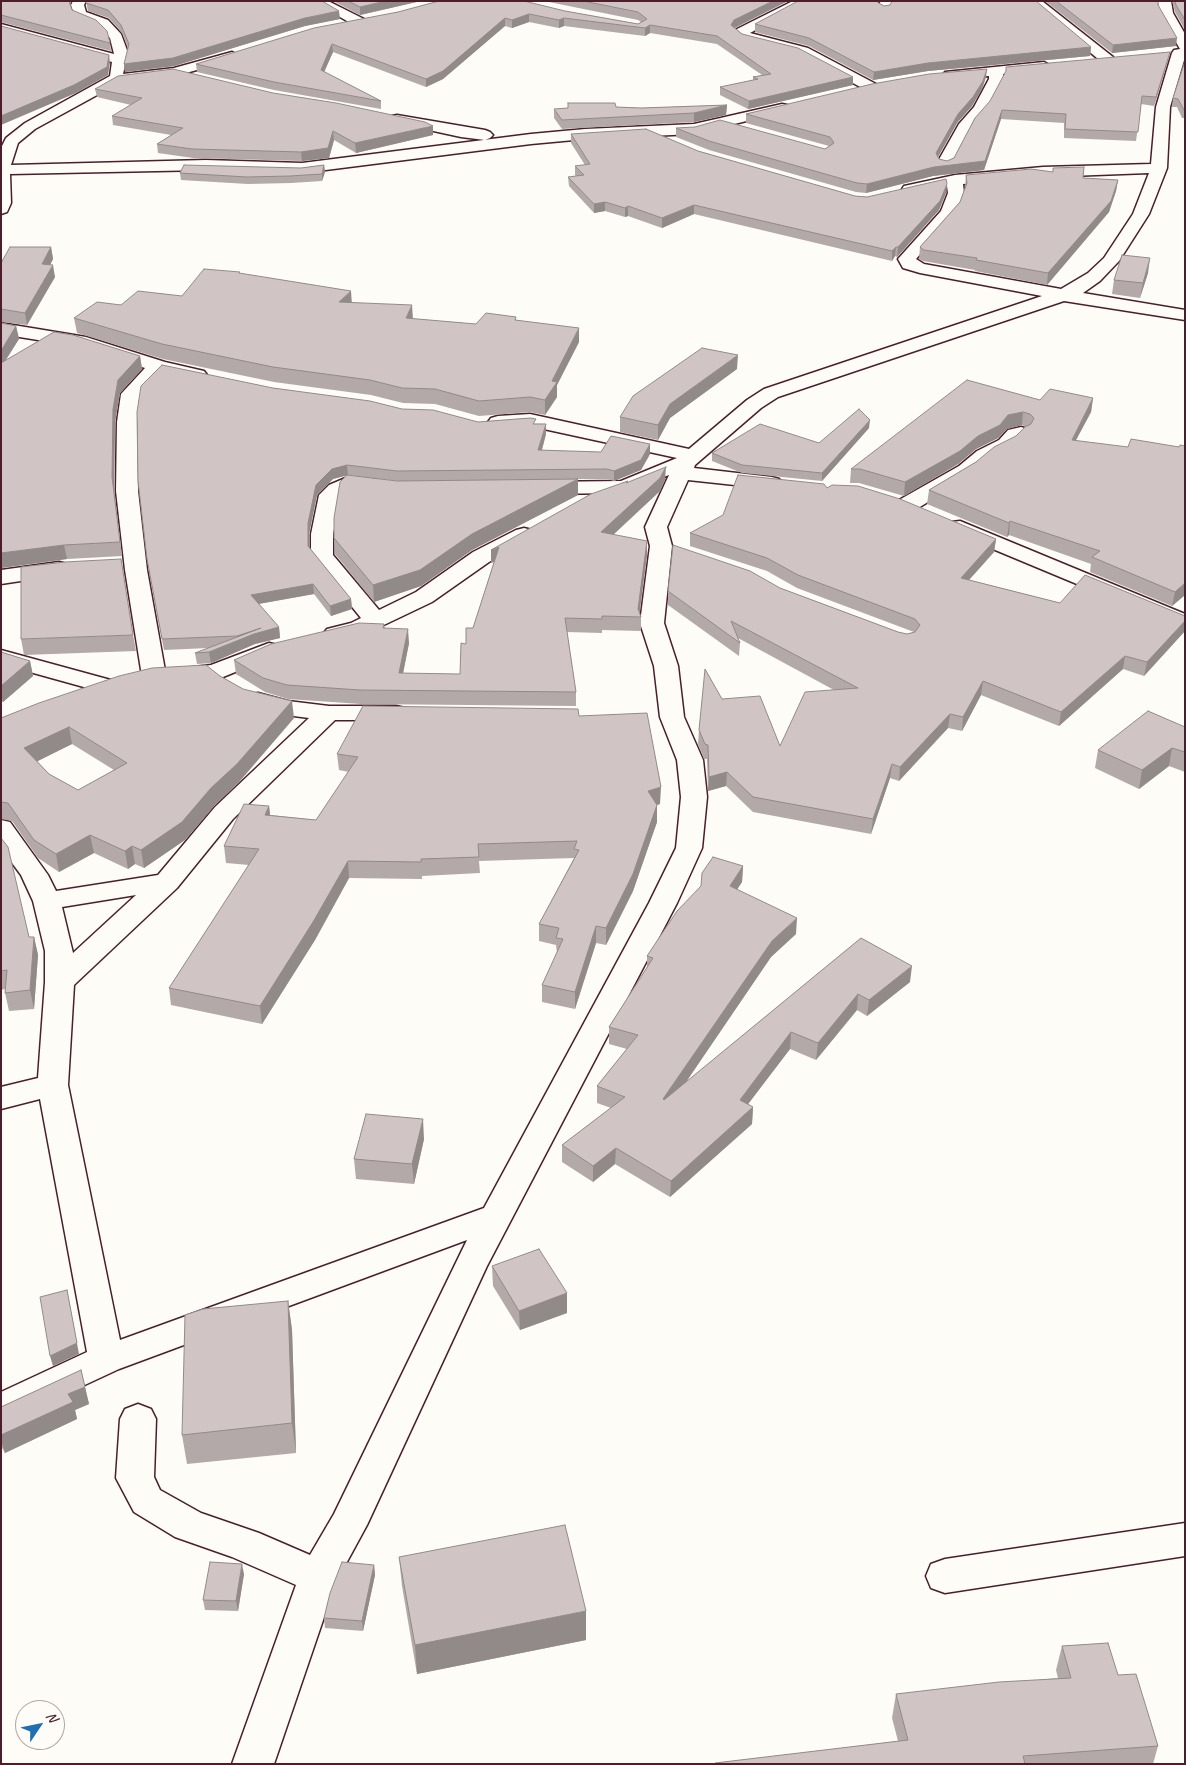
<!DOCTYPE html>
<html>
<head>
<meta charset="utf-8">
<style>
	body { margin:0 }
	#map { position:relative; width:1186px; height:1765px; overflow:hidden; background:#fdfcf7; font-family:Caveat,sans-serif }
	canvas { display:block }
	.frame { position:absolute; inset:0; border:2px solid #4a1f2b; pointer-events:none }
	.north { position:absolute; left:15px; top:1700px; width:50px; height:50px; box-sizing:border-box; background:#fdfcf7; border:1px solid #b5a4a5; border-radius:50%; rotate:56deg; font-size:14px; font-weight:700; line-height:20px; text-align:center; color:#4a1f2b }
	.north::after { content:''; display:block; margin:auto; width:18px; height:22px; background:#1f6fb2; clip-path:polygon(50% 0,100% 100%,50% 72%,0 100%) }
</style>
</head>
<body>
<div id="map">
<canvas width="1186" height="1765"></canvas>
<div class="frame"></div>
<div class="north">N</div>
</div>
<script>
const ctx = document.querySelector('canvas').getContext('2d');
ctx.lineJoin = 'round';
function shape(rows) {
  const path = new Path2D();
  for (const r of rows) {
    path.moveTo(r[0], r[1]);
    for (let i = 2; i < r.length; i += 2) path.lineTo(r[i], r[i + 1]);
  }
  return path;
}
function stroke(path, color, width, dash) {
  ctx.strokeStyle = color;
  ctx.lineWidth = width;
  ctx.lineCap = dash ? 'butt' : 'round';
  ctx.setLineDash(dash || []);
  ctx.stroke(path);
}
function fill(path, color) {
  ctx.fillStyle = color;
  ctx.fill(path, 'evenodd');
}
const minor = shape([
	[73,1,86,1,84,5,86,12,108,20,121,34,128,53,123,74,174,68,232,52,239,56,237,59,175,76,119,83,35,129,18,143,11,165,206,160,302,163,531,134,585,129,694,124,782,104,787,105,789,108,787,111,694,134,585,139,531,144,302,173,206,170,10,174,11,203,7,212,1,214,1,148,6,138,25,123,110,76,112,62,1,32,1,24,114,54,110,38,98,26,75,17,71,5,73,1],
	[312,1,328,1,364,19,366,22,359,26,354,25,312,1],
	[793,1,810,1,750,33,808,48,876,84,878,87,876,90,866,90,798,54,742,40,733,33,735,30,793,1],
	[881,1,894,1,889,11,884,12,877,8,881,1],
	[1028,1,1042,1,1113,57,1115,60,1113,63,1103,63,1028,1],
	[1158,1,1171,1,1173,13,1185,34,1185,57,1170,107,1167,168,1149,214,1119,261,1100,281,1083,293,1185,310,1185,320,1064,301,778,397,761,408,695,465,694,468,772,477,779,479,782,483,779,487,772,489,688,480,667,527,672,546,664,623,678,666,684,717,703,760,707,797,702,848,677,903,487,1266,367,1525,336,1582,274,1764,232,1764,296,1585,232,1557,175,1537,134,1512,116,1478,120,1419,125,1409,138,1404,151,1409,156,1419,154,1477,160,1490,201,1513,259,1533,310,1555,334,1514,467,1240,119,1369,1,1424,1,1392,87,1352,40,1099,1,1109,1,1087,38,1078,45,982,45,951,33,901,21,875,1,848,1,820,10,822,48,875,56,891,158,875,215,807,309,718,286,715,249,705,246,700,249,695,258,693,288,701,329,706,396,706,405,708,408,713,405,718,396,720,335,720,233,819,177,888,74,985,68,1085,120,1340,484,1208,649,903,676,848,681,797,677,760,660,717,654,666,640,623,650,546,645,527,669,475,621,493,542,494,535,492,532,488,535,484,542,482,621,481,677,458,530,426,498,428,491,426,488,422,491,418,498,416,530,414,689,449,747,400,764,389,1042,296,920,273,903,268,898,259,941,211,948,193,947,186,910,194,904,192,902,189,904,186,955,175,1043,167,1151,164,1156,107,1172,53,1174,50,1180,49,1159,13,1158,1],
	[1149,173,1133,214,1104,258,1088,273,1061,289,924,264,916,259,957,212,964,193,963,184,1043,177,1149,173],
	[136,895,73,953,62,907,136,895],
	[1044,62,1051,66,1049,69,1003,74,1003,79,998,90,985,112,972,126,953,163,951,166,939,166,937,163,959,124,974,107,989,79,989,76,950,79,945,78,943,75,945,72,1044,62],
	[397,115,485,130,490,132,493,135,490,138,485,140,461,137,392,122,390,119,392,116,397,115],
	[1,323,86,337,165,362,204,371,207,375,204,379,197,381,163,373,141,395,137,422,138,491,147,570,166,676,163,681,154,683,145,681,142,676,125,570,116,491,117,422,121,394,145,368,75,346,1,334,1,323],
	[1021,427,1028,429,1031,433,1028,437,1022,439,1013,448,991,459,973,474,915,510,907,511,899,510,896,505,899,500,959,466,977,451,999,440,1008,430,1021,427],
	[348,477,377,480,384,482,387,486,384,490,377,492,351,490,343,493,340,497,333,534,333,555,379,610,416,592,473,552,516,530,524,528,532,530,535,535,532,540,489,562,432,602,367,633,335,641,327,639,323,634,327,629,351,623,361,618,311,556,311,534,319,495,329,485,348,477],
	[960,521,1185,614,1185,629,952,532,949,527,952,522,960,521],
	[59,562,67,564,70,569,67,574,1,584,1,570,59,562],
	[269,643,277,645,281,650,277,655,223,677,179,682,170,680,167,675,170,670,211,665,269,643],
	[1,650,118,682,121,687,118,692,109,694,1,664,1,650],
	[1185,1523,1185,1556,945,1593,931,1588,926,1576,931,1564,945,1559,1185,1523]
]);
stroke(minor, '#4a1f2b', 3);
fill(minor, '#fdfcf7');
fill(shape([
	[1,1,72,1,70,4,72,10,110,43,111,51,1,22],
	[86,1,340,19,305,26,174,66,125,72,124,64,128,48,122,33,109,18,88,11],
	[333,1,421,1,360,15],
	[544,1,788,1,735,28,742,34,853,77,853,85,748,109,720,95,720,87,753,80,753,77,762,75,717,44,650,33,645,36,564,26,559,28,529,22,512,28,505,26,443,79,426,87,333,52,324,72,381,101,381,109,274,90,197,72,196,64,398,12,565,11,638,24,641,22,638,20],
	[1045,1,1158,1,1158,5,1176,46,1112,53],
	[1172,1,1185,1,1185,30,1175,12],
	[878,3,884,6,1091,47,1090,56,928,71,873,80,809,46,755,32,755,24],
	[1168,60,1154,106,1141,104,1136,141,1064,138,1064,123,1001,119,984,170,933,176,866,193,856,192,709,150,676,137,676,128,825,149,829,146,746,123,746,114,986,77,982,89,972,106,957,123,938,157,939,159,947,161,954,158,975,118],
	[1185,61,1185,118,1182,118,1177,107,1172,107,1173,98],
	[95,89,433,135,356,153,334,140,329,158,302,161,193,158,158,153,157,144,171,135,113,125,112,116,131,105,97,97],
	[727,105,726,115,694,122,562,129,554,118,554,109,616,107,641,108],
	[571,134,698,151,855,196,867,197,947,184,946,193,939,210,897,257,895,256,892,261,694,214,662,228,628,216,625,217,605,211,594,213,569,186,568,177,576,176,575,175,575,166,585,165,571,143],
	[324,165,325,172,322,181,291,183,248,184,181,180,180,173,301,168],
	[966,175,1083,178,1118,180,1116,191,1109,212,1047,285,975,271,975,270,923,261,919,259,920,247,960,202,965,187],
	[51,247,53,259,50,265,55,277,27,325,1,322,1,263],
	[240,272,240,274,413,319,476,324,516,317,516,320,579,342,557,385,557,397,545,415,530,412,479,416,435,404,403,403,371,395,274,382,163,359,77,333,74,318,121,305,182,296],
	[1148,273,1140,298,1112,294,1114,280],
	[1,323,16,326,19,339,6,360,140,356,142,369,120,393,115,422,114,491,122,556,67,559,1,568],
	[737,369,670,418,658,440,620,432,620,417],
	[273,388,478,422,546,424,546,434,542,450,650,454,641,470,614,481,607,479,578,479,578,495,472,550,421,586,374,602,335,554,334,538,398,481,348,475,333,479,317,495,309,534,309,547,351,599,352,609,331,616,314,594,259,604,279,627,280,638,255,644,211,663,197,664,195,653,209,648,164,650,147,559],
	[1093,398,1091,412,1076,440,1185,595,1172,606,1090,572,1091,564,1009,535,1007,537,927,504,929,490,976,462,1016,436,1026,427,1022,425,1007,429,998,438,976,449,958,464,904,496,859,483,850,483,851,469,1040,400],
	[869,428,822,481,742,473,712,461,712,453,819,443],
	[665,480,660,491,613,535,647,541,647,555,639,613,641,617,641,631,602,630,602,633,567,632,576,692,576,706,361,704,288,699,265,692,236,674,234,660,384,624,385,628,409,643,403,674,460,674,466,644,473,628,494,562,491,563,628,483],
	[827,488,996,539,994,552,969,580,1060,603,1185,616,1185,631,1144,676,1123,669,1059,726,981,695,962,731,948,728,899,781,890,778,871,834,753,812,726,786,708,791,707,759,704,759,698,744,699,730,722,699,780,746,834,690,738,638,740,643,739,656,668,605,668,591,780,588,898,632,907,634,914,632,797,588,767,571,690,546,690,533],
	[133,635,136,651,24,655,21,639],
	[1,652,30,661,33,676,3,702,1,701],
	[220,676,294,718,239,782,214,806,185,840,144,868,135,864,128,869,94,853,59,872,38,858,12,821,1,819,1,718],
	[72,744,114,770,78,790,49,774,37,761],
	[579,716,660,804,657,805,657,822,633,891,606,945,596,943,575,1009,542,1002,542,985,557,953,556,945,539,941,539,924,574,858,479,861,480,873,422,876,422,879,349,878,315,940,262,1024,171,1005,169,988,249,865,226,863,224,846,269,806,270,815,316,820,349,772,339,770,337,754],
	[1185,727,1185,772,1169,766,1139,789,1095,768,1098,750],
	[1,838,29,937,34,937,38,955,34,1009,9,1011,5,993,5,989,1,990],
	[743,866,742,882,737,889,796,934,771,957,685,1083,861,938,910,982,867,1016,857,1010,816,1060,790,1049,748,1104,753,1107,752,1124,670,1197,615,1164,593,1182,562,1162,562,1145,611,1108,597,1103,597,1086,627,1049,609,1044,609,1027,647,967,647,956],
	[424,1139,414,1184,356,1179,354,1159],
	[492,1266,567,1293,567,1313,520,1330,493,1286],
	[288,1301,292,1330,296,1453,187,1464,182,1435],
	[85,1387,89,1404,75,1410,77,1419,5,1453,1,1446,1,1407],
	[399,1557,586,1640,417,1674,402,1586],
	[374,1565,375,1575,363,1631,325,1628,324,1618],
	[244,1574,238,1611,205,1610,203,1600],
	[1062,1646,1118,1675,1158,1746,1153,1764,715,1764,898,1741,892,1718,896,1694,1058,1678,1056,1670]
]), '#b3a9a9');
fill(shape([
	[386,1,421,1,360,15,360,7],
	[773,1,788,1,734,28,731,25,734,20],
	[339,11,340,19,305,26,174,66,125,72,124,64,305,18],
	[529,14,529,22,512,28,512,20],
	[505,18,505,26,443,79,426,87,426,79],
	[564,18,564,26,559,28,559,20],
	[650,25,650,33,645,36,645,28],
	[1177,38,1176,46,1112,53,1113,45],
	[332,44,333,52,321,79,321,70],
	[1091,47,1090,56,928,71,873,80,874,72,928,63],
	[1170,52,1168,60,1154,106,1156,97],
	[109,55,110,63,108,75,76,93,1,125,1,116],
	[987,69,986,77,982,89,972,106,957,123,935,162,936,153,958,114],
	[853,77,853,85,748,109,749,101],
	[727,105,726,115,694,122,694,113],
	[1002,110,1001,119,984,170,933,176,866,193,867,184,934,167,985,161],
	[433,126,433,135,356,153,355,143],
	[333,131,334,140,329,158,302,161,301,152],
	[324,165,325,172,322,181,322,174],
	[1118,180,1116,191,1109,212,1047,285,1048,273],
	[947,184,946,193,939,210,897,257,898,247],
	[605,202,605,211,594,213,594,204],
	[694,205,694,214,662,228,662,218],
	[628,206,628,216,625,217,625,208],
	[51,247,53,259,44,277,42,264],
	[896,247,895,256,892,261,892,251],
	[1150,258,1148,273,1140,298,1143,283],
	[53,265,55,277,27,325,25,313],
	[351,291,352,305,339,302],
	[412,305,413,320,406,318],
	[16,326,19,339,1,367,1,351],
	[579,328,579,342,557,385,557,397,545,415,545,400,552,381],
	[738,355,737,369,670,418,658,440,658,425,670,404],
	[140,356,142,369,120,393,115,422,114,491,122,556,112,477,113,409,118,380],
	[1093,398,1091,412,1069,453,1072,440],
	[1023,412,1022,425,1007,429,998,438,976,449,958,464,904,496,905,482,1008,415],
	[870,420,869,428,822,481,822,473],
	[546,424,546,434,539,460,538,450],
	[650,444,650,454,641,470,614,481,614,471],
	[347,465,348,475,333,479,317,495,309,534,309,556,308,546,308,523,316,485,332,469],
	[666,467,665,480,660,491,601,546,601,532],
	[578,479,578,495,472,550,421,586,374,602,373,585],
	[1010,521,1009,535,1007,537,1009,523],
	[996,539,994,552,959,591,961,578],
	[647,541,647,555,639,617,638,609],
	[64,545,67,559,1,568,1,553],
	[499,547,499,560,491,563,491,550],
	[1185,583,1185,595,1172,606,1175,592],
	[313,584,314,594,252,605,251,595],
	[351,599,352,609,331,616,330,606],
	[1185,621,1185,631,1144,676,1147,662],
	[279,627,280,638,255,644,211,663,209,652,237,640,237,636,261,628],
	[408,629,409,643,400,688,399,673],
	[1125,656,1123,669,1059,726,1061,712],
	[30,661,33,676,3,702,1,693,1,686],
	[983,681,981,695,962,731,963,717],
	[292,701,294,718,239,782,214,806,185,840,144,868,141,850,211,788],
	[950,714,948,728,899,781,900,767],
	[69,727,72,744,28,766,24,748],
	[1172,748,1169,766,1139,789,1142,770],
	[892,764,890,778,871,834,873,819],
	[727,772,726,786,708,791,709,777],
	[661,787,660,804,647,807,648,791],
	[657,805,657,822,633,891,606,945,606,928],
	[269,806,271,823,265,815],
	[90,835,94,853,59,872,56,854],
	[132,846,135,864,128,869,125,851],
	[348,861,349,878,315,940,262,1024,260,1006],
	[743,866,742,882,729,902,730,886],
	[797,918,796,934,771,957,663,1116,663,1099,772,941],
	[596,926,596,943,575,1009,575,992],
	[34,937,38,955,34,1009,30,990],
	[912,966,910,982,867,1016,869,1000],
	[858,994,857,1010,816,1060,818,1043],
	[791,1032,790,1049,739,1116,740,1100],
	[753,1107,752,1124,670,1197,671,1181],
	[423,1119,424,1139,414,1184,412,1164],
	[616,1148,615,1164,593,1182,593,1166],
	[67,1290,79,1354,53,1366,50,1356],
	[567,1293,567,1313,520,1330,519,1311],
	[288,1301,292,1330,296,1453,292,1423],
	[81,1370,89,1404,75,1410,77,1419,5,1453,1,1440,1,1435,68,1394],
	[242,1564,244,1574,238,1611,236,1601],
	[374,1565,375,1575,363,1631,362,1621],
	[586,1611,586,1640,417,1674,415,1645]
]), '#928a89');
const building = shape([
	[1,1,69,1,72,10,96,20,107,31,110,43,1,15,1,1],
	[86,1,322,1,339,11,305,18,173,58,124,64,129,44,121,25,108,10,86,3,86,1],
	[348,1,386,1,360,7,348,1],
	[439,1,524,1,565,11,638,24,647,19,638,12,583,1,773,1,734,20,731,25,742,34,798,48,853,77,749,101,720,87,758,79,753,77,771,74,717,36,650,25,645,28,564,18,559,20,529,14,512,20,505,18,443,71,426,79,332,44,321,70,381,101,274,82,196,64,314,28,398,12,439,1],
	[798,1,877,1,877,2,884,6,890,5,892,1,1036,1,1091,47,928,63,874,72,809,38,755,24,798,1],
	[1056,1,1158,1,1158,5,1177,38,1113,45,1056,1],
	[1175,1,1185,1,1185,20,1176,5,1175,1],
	[1,26,109,55,107,67,74,85,1,116,1,26],
	[1170,52,1156,97,1142,96,1138,132,1065,129,1066,114,1002,110,985,161,934,167,867,184,857,183,709,141,676,128,695,127,720,120,825,149,834,143,830,137,746,114,872,84,929,74,987,69,983,81,973,97,958,114,936,153,939,159,947,161,954,158,975,118,990,101,1006,71,1006,67,1170,52],
	[1185,61,1185,110,1184,110,1178,99,1173,98,1185,61],
	[173,69,273,93,336,103,425,122,433,126,355,143,333,131,328,148,301,152,192,149,157,144,183,128,112,116,142,98,95,89,118,76,173,69],
	[568,103,615,103,616,107,641,108,727,105,694,113,562,120,554,109,568,108,568,103],
	[646,129,698,151,855,196,867,197,946,179,947,184,940,201,898,247,896,247,892,251,694,205,662,218,628,206,625,208,605,202,594,204,568,177,584,175,575,166,590,164,571,134,646,129],
	[184,165,301,168,324,165,322,174,290,176,247,177,180,173,184,165],
	[1084,167,1083,178,1118,180,1111,201,1048,273,976,260,977,258,924,250,920,247,960,202,967,183,966,175,1031,169,1053,172,1053,168,1084,167],
	[10,247,51,247,42,264,53,265,25,313,1,309,1,263,10,247],
	[1122,255,1150,258,1143,283,1114,280,1122,255],
	[204,269,240,272,239,273,351,291,339,302,412,305,406,318,476,324,486,313,516,317,515,320,579,328,552,381,557,382,545,400,530,397,479,401,435,389,402,388,370,380,273,367,162,344,74,318,97,302,121,305,138,291,182,296,204,269],
	[1,323,16,326,1,351,1,323],
	[54,332,73,335,140,356,118,380,113,409,112,477,120,542,64,545,1,553,1,363,54,332],
	[702,348,738,355,670,404,658,425,620,417,633,396,702,348],
	[162,365,273,388,370,401,402,409,433,410,478,422,530,418,536,419,533,424,546,424,538,450,601,452,611,436,650,444,641,460,614,471,607,469,397,471,347,465,332,469,316,485,308,523,308,546,351,599,330,606,313,584,251,595,279,627,254,634,209,652,195,653,261,628,237,636,162,639,147,559,138,481,137,412,141,386,162,365],
	[967,380,1040,400,1050,389,1093,398,1072,440,1128,447,1131,439,1179,447,1180,445,1185,446,1185,583,1175,592,1092,557,1100,551,1010,521,1009,523,929,490,976,462,994,447,1016,436,1025,427,1031,424,1034,418,1030,414,1023,412,1008,415,1000,425,978,436,960,451,905,482,860,469,851,469,967,380],
	[859,409,870,420,822,473,742,465,712,453,760,424,819,443,859,409],
	[666,467,660,478,601,532,647,541,638,609,641,617,602,616,602,619,565,618,576,692,360,690,287,685,263,678,234,660,271,644,359,623,384,624,383,628,408,629,399,673,460,674,461,643,466,644,466,628,473,628,499,547,491,550,591,494,628,481,626,483,666,467],
	[347,475,397,481,578,479,472,534,420,570,373,585,334,538,334,518,340,482,347,475],
	[738,475,824,484,827,488,832,485,858,486,900,499,996,539,961,578,1060,603,1085,575,1185,616,1185,621,1147,662,1125,656,1061,712,983,681,963,717,950,714,900,767,892,764,873,819,753,797,727,772,709,777,708,745,705,744,699,730,705,669,722,699,760,696,780,746,805,692,858,688,731,621,740,643,668,591,673,545,750,571,780,588,898,632,907,634,915,632,920,625,915,619,798,575,767,558,690,533,723,515,738,475],
	[121,559,133,635,21,639,21,567,65,562,121,559],
	[1,652,30,661,1,686,1,652],
	[206,665,220,676,243,689,292,701,237,764,211,788,182,822,141,850,132,846,125,851,90,835,56,854,34,840,8,803,1,802,1,718,39,703,119,676,152,668,206,665],
	[69,727,127,763,78,790,49,774,24,748,69,727],
	[363,706,578,709,579,716,647,713,661,787,648,791,657,805,633,874,606,928,596,926,575,992,542,985,563,939,556,938,559,928,539,924,579,850,574,849,577,841,478,844,479,857,421,859,421,862,348,861,313,922,260,1006,169,988,259,849,224,846,244,804,269,806,265,815,316,820,358,757,337,754,363,706],
	[1148,711,1185,727,1185,752,1172,748,1142,770,1098,750,1148,711],
	[1,838,8,847,29,937,34,937,30,990,5,993,7,970,1,971,1,838],
	[713,857,743,866,730,886,797,918,772,941,663,1099,664,1100,861,938,912,966,869,1000,858,994,818,1043,791,1032,740,1100,753,1107,671,1181,616,1148,593,1166,562,1145,625,1097,597,1086,638,1035,609,1027,653,958,647,956,677,911,701,886,702,873,713,857],
	[366,1114,423,1119,412,1164,354,1159,366,1114],
	[539,1249,567,1293,519,1311,492,1266,539,1249],
	[67,1290,77,1343,50,1356,40,1297,67,1290],
	[288,1301,292,1423,182,1435,185,1315,203,1309,288,1301],
	[81,1370,85,1387,68,1394,73,1402,1,1435,1,1407,81,1370],
	[565,1525,586,1611,415,1645,399,1557,565,1525],
	[210,1562,242,1564,236,1601,203,1600,210,1562],
	[342,1562,374,1565,362,1621,324,1618,330,1593,342,1562],
	[1108,1643,1118,1675,1136,1674,1158,1746,1023,1756,1025,1764,716,1764,715,1763,908,1740,896,1694,999,1682,1071,1678,1062,1646,1108,1643]
]);
fill(building, '#d0c5c4');
stroke(building, '#928a89', 1);
</script>
</body>
</html>
